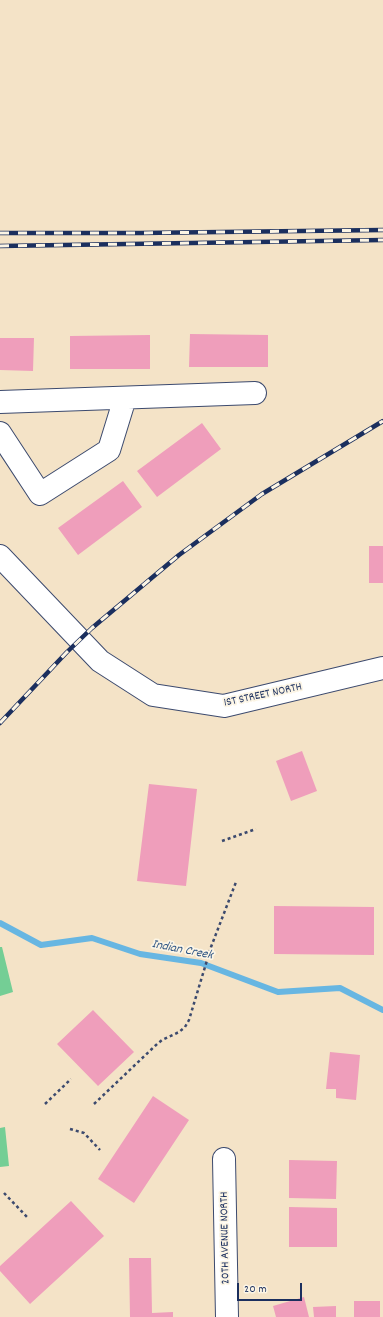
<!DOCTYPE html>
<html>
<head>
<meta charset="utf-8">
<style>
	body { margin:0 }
	#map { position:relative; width:383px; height:1317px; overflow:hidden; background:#f4e3c7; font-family:Dekko,sans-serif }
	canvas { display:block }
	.scale { position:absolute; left:237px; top:1283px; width:65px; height:18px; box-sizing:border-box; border:2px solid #1b2f5e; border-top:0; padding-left:5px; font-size:12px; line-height:14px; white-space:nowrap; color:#1b2f5e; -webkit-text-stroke:3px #fcf5e5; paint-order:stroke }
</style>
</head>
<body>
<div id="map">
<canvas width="383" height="1317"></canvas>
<div class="scale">20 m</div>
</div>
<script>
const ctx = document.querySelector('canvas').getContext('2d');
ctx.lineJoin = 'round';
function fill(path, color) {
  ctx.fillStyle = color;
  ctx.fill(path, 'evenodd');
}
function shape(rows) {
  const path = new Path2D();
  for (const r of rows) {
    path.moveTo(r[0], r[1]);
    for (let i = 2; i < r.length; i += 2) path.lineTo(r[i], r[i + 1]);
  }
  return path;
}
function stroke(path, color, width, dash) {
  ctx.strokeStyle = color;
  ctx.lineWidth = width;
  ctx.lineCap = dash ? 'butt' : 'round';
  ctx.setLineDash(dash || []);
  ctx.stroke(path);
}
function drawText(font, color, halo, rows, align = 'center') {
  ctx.font = font + ' Dekko,sans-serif';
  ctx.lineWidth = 3.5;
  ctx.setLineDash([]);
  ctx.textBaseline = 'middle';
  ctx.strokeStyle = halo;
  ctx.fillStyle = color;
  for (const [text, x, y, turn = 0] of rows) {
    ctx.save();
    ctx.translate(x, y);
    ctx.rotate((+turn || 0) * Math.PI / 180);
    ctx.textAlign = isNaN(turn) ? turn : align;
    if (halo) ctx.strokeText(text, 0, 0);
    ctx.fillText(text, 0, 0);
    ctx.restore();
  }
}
fill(shape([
	[0,947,2,947,13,992,0,996],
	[5,1127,9,1166,0,1167,0,1128]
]), '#74ce95');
stroke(shape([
	[0,923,41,945,92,938,140,954,201,963,278,992,340,988,383,1010]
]), '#67b6e2', 6);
fill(shape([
	[190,334,268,335,268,367,189,367],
	[150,335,150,369,70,369,70,336],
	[0,338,34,338,33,371,0,370],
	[202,423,221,449,157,497,137,471],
	[123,481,142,507,78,555,58,528],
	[369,546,383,546,383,583,369,583],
	[302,751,317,791,291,801,276,761],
	[149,784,197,789,186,886,137,881],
	[274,906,374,907,374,955,274,954],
	[93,1010,134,1052,98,1086,57,1044],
	[330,1052,360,1055,356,1100,336,1098,336,1089,326,1089],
	[153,1096,189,1120,134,1203,98,1179],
	[289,1160,337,1161,336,1199,289,1198],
	[71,1201,104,1236,30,1304,0,1271,0,1266],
	[289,1207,337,1208,337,1247,289,1247],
	[129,1258,151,1258,152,1313,173,1312,173,1317,130,1317],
	[304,1297,309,1317,276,1317,273,1306],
	[354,1301,380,1301,380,1317,354,1317],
	[336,1306,336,1317,314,1317,313,1307]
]), '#ef9ebb');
const minor = shape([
	[0,402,255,393],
	[0,433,40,494,109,450,125,398],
	[0,556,100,661,153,695,224,706,383,668],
	[224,1159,227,1317]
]);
stroke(minor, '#3c4a6e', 24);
stroke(shape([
	[222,841,256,829],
	[45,1104,71,1079],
	[94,1104,156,1045,162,1040,179,1032,185,1027,189,1020,211,947,236,882],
	[70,1129,84,1133,100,1150],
	[4,1193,28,1218]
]), '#3c4a6e', 2.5, [3, 3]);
stroke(minor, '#fff', 22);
const rail = shape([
	[0,233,140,233,383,230],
	[0,246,383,240],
	[0,723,67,652,92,628,179,555,262,494,383,421]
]);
stroke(rail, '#1b2f5e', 4.5);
stroke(rail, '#fcf5e5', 3, [9]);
drawText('12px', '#1b2f5e', '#fcf5e5', [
	["1ST STREET NORTH",263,696,-12],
	["20TH AVENUE NORTH",226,1238,-91]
]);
drawText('italic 13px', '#325886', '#fcf5e5', [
	["Indian Creek",182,951,11]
]);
</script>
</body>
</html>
